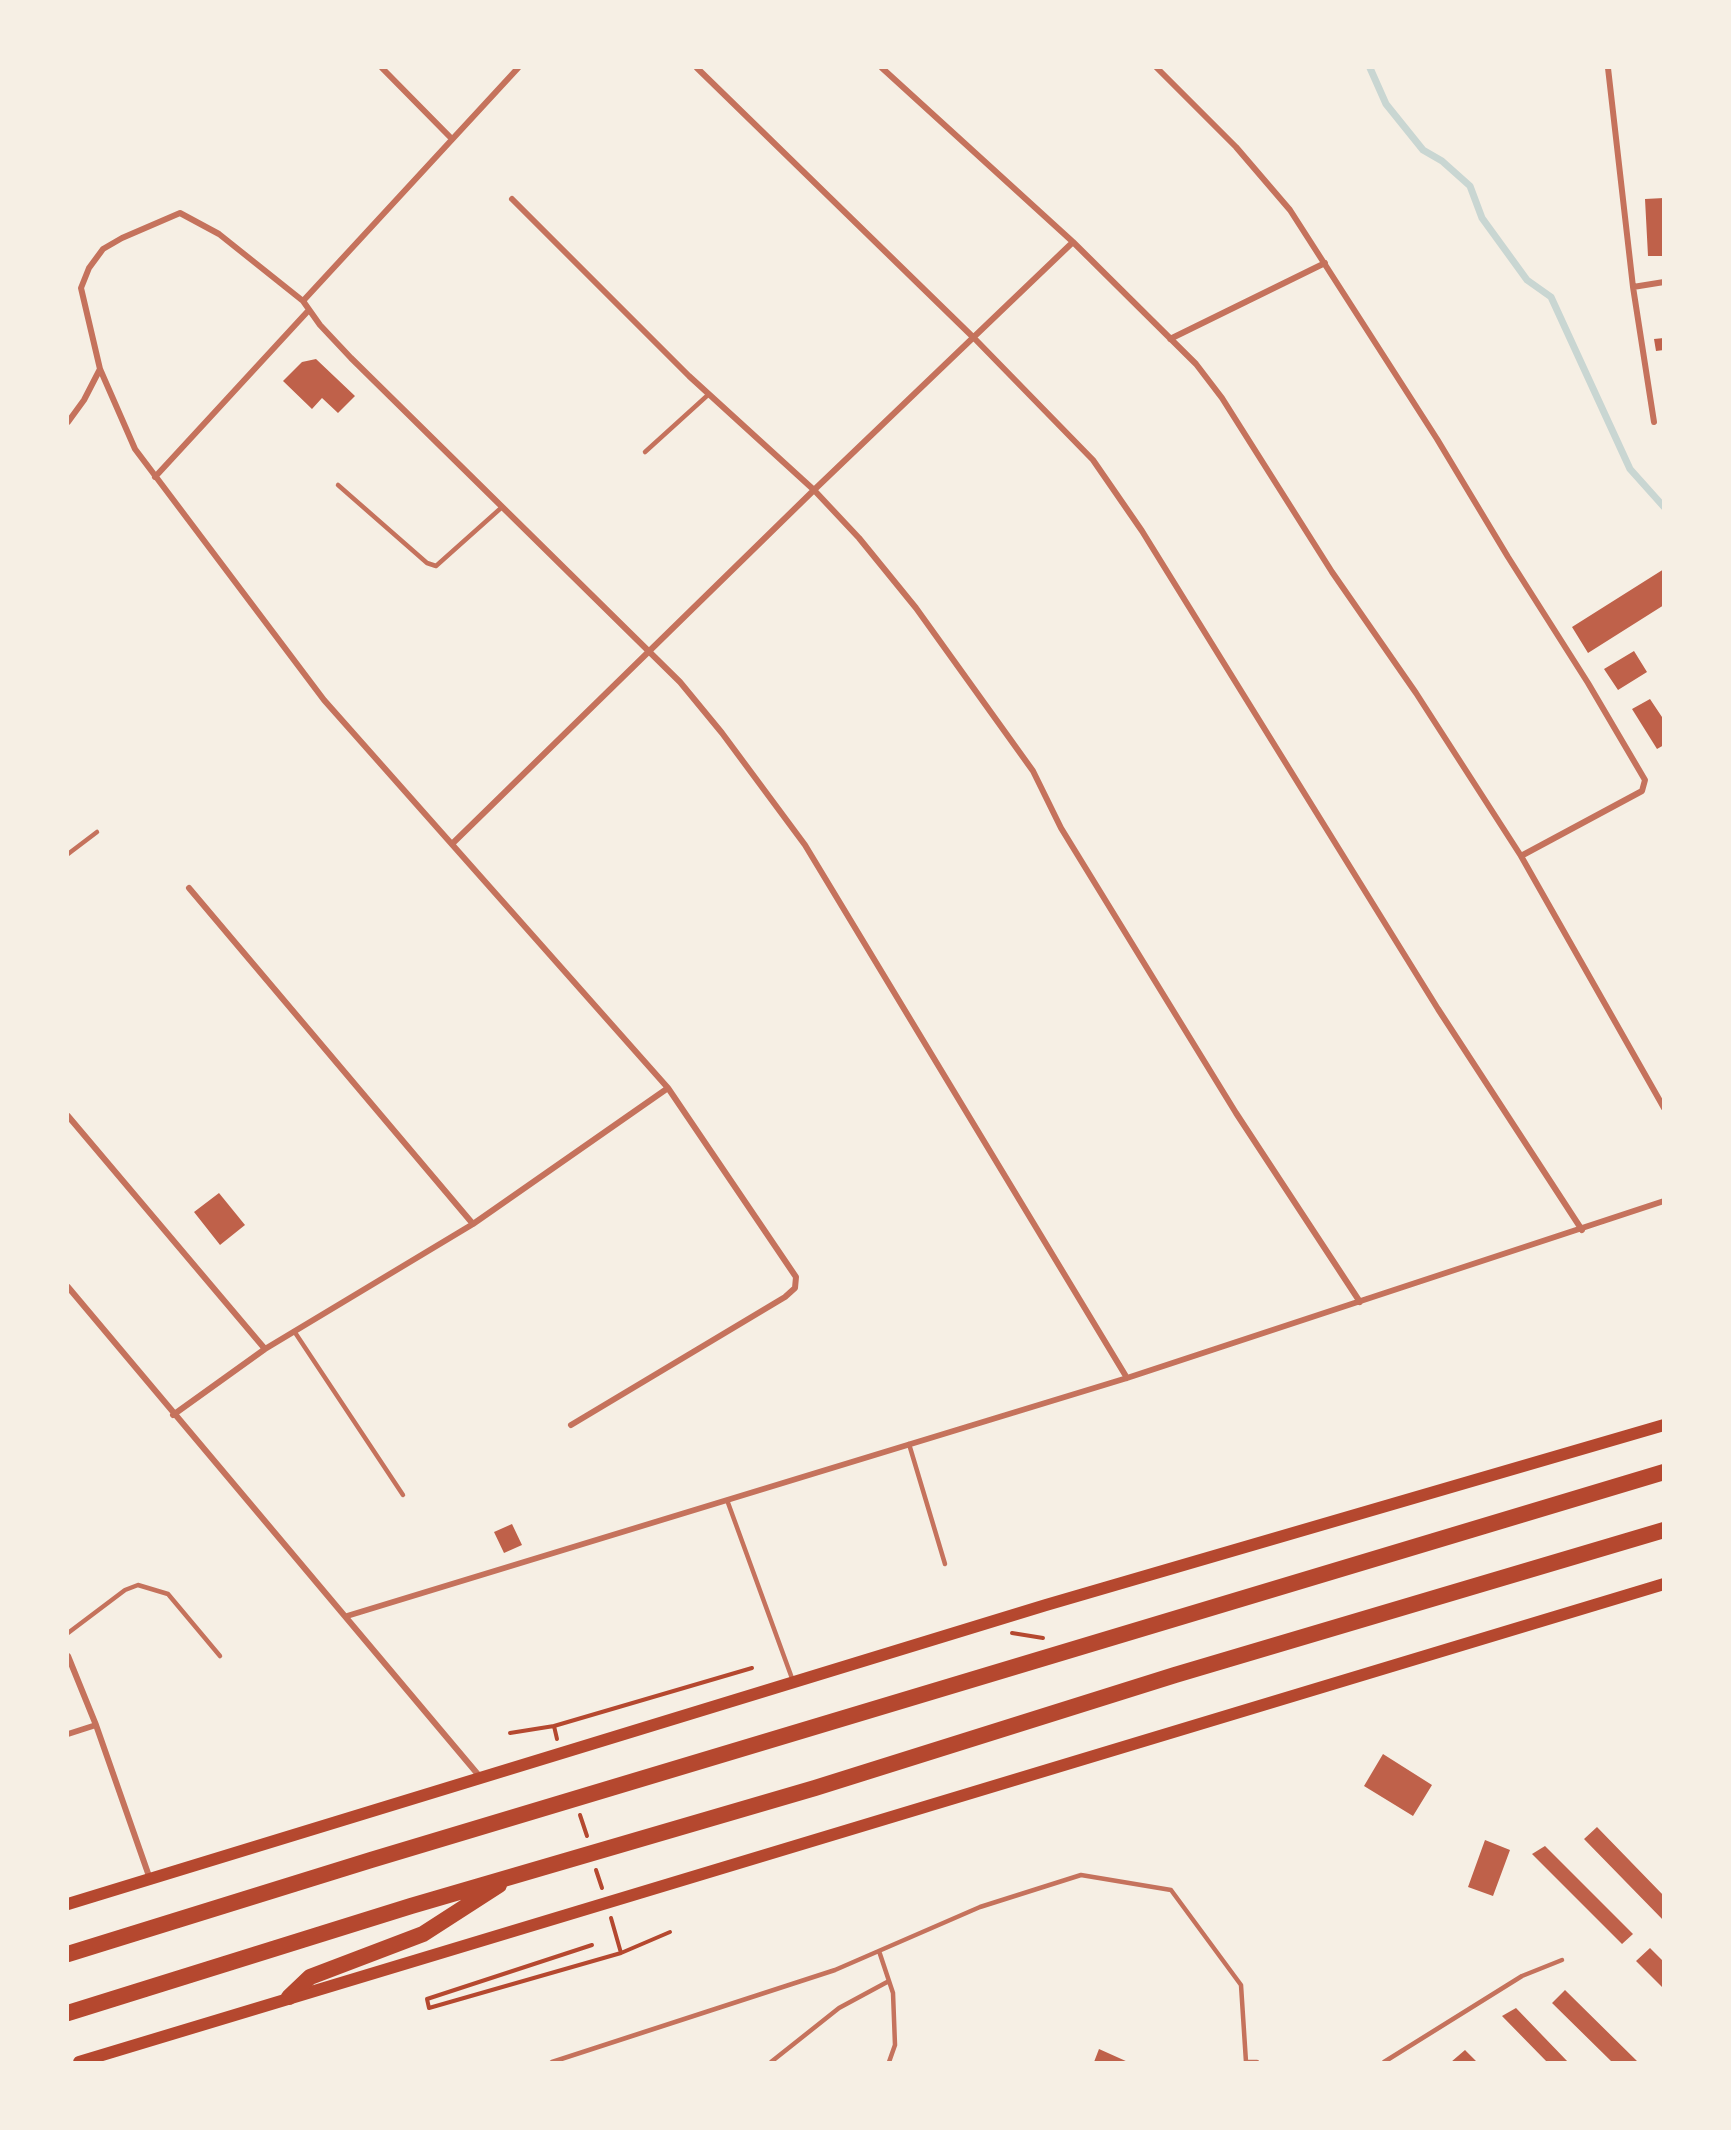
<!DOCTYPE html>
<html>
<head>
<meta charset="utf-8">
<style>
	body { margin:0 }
	#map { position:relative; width:1731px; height:2130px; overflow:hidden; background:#f6efe4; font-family:"Titillium Web",sans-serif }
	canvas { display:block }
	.frame { position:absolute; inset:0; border:69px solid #f6efe4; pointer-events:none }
</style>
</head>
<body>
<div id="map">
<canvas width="1731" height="2130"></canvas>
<div class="frame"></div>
</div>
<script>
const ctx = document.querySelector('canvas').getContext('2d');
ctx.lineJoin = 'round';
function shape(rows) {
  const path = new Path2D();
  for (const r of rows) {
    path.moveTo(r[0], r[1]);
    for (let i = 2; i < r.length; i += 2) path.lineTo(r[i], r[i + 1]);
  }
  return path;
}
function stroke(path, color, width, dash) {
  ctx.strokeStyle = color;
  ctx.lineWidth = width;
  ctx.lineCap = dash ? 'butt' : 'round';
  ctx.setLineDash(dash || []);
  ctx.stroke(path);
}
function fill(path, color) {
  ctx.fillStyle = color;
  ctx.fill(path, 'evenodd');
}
stroke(shape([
	[1370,68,1386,104,1423,150,1442,161,1470,186,1482,218,1527,280,1551,297,1630,469,1664,507]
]), '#c9d6d2', 7);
fill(shape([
	[1664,198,1664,256,1648,256,1645,199],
	[1664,338,1664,350,1656,351,1654,339],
	[316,359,355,396,338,413,322,398,312,409,283,381,302,362],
	[1664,569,1664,605,1588,653,1572,627],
	[1634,651,1647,672,1618,690,1604,669],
	[1650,699,1664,720,1664,745,1657,749,1632,709],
	[219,1193,245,1225,220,1245,194,1212],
	[512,1524,522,1545,504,1553,494,1532],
	[1383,1754,1432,1785,1413,1816,1364,1786],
	[1597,1827,1664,1896,1664,1921,1584,1839],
	[1485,1840,1510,1850,1493,1896,1468,1887],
	[1545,1846,1633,1934,1622,1944,1532,1854],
	[1650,1948,1664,1962,1664,1989,1636,1961],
	[1565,1990,1638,2062,1612,2062,1552,2003],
	[1516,2008,1568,2062,1547,2062,1502,2016],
	[1099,2049,1128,2062,1094,2062],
	[1465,2050,1477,2062,1451,2062]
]), '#bf614a');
stroke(shape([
	[1012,1633,1043,1638],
	[510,1733,554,1726],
	[557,1739,554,1726,752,1668],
	[580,1815,587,1836],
	[596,1870,602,1888],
	[592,1945,427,1999,429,2008,621,1953,611,1918],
	[621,1953,670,1932]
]), '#b5482f', 4);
stroke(shape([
	[645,452,709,394],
	[338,485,427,563,436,566,501,508],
	[68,854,97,832],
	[294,1331,403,1495],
	[909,1444,945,1564],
	[727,1500,793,1681],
	[68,1633,125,1590,138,1585,168,1594,220,1656],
	[879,1951,893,1993,895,2045,889,2062],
	[552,2062,835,1970,980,1907,1081,1875,1171,1890,1241,1985,1246,2062],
	[771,2062,839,2008,889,1981],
	[1247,2062,1257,2062],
	[1384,2062,1522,1976,1562,1960]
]), '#c5725c', 4.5);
stroke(shape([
	[382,68,451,138],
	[697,68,975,339,1093,460,1142,531,1438,1009,1582,1230],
	[882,68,1073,242,1196,364,1222,398,1332,572,1416,693,1521,856,1664,1108],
	[1157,68,1236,147,1290,210,1437,439,1508,557,1588,683,1645,780,1642,791,1521,856],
	[1608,68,1633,287,1654,422],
	[512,199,689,376,814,490,859,538,916,608,1033,771,1061,828,1236,1113,1360,1302],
	[1633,287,1664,282],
	[303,301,518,68],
	[1170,339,1325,263],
	[100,369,135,449,324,700,668,1088,796,1277,795,1288,785,1297,571,1425],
	[68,422,84,400,100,369,81,288,89,268,103,249,122,238,180,213,219,234,303,301,320,325,351,358,680,682,722,733,805,845,1127,1378],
	[155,477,308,311],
	[453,843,814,490,1073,242],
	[189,888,473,1224],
	[68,1116,265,1349],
	[68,1287,481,1778],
	[173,1415,265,1349,473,1224,668,1088],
	[347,1616,1127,1378,1664,1201],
	[68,1656,96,1725,150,1879],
	[68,1734,96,1725]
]), '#c5725c', 6);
stroke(shape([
	[68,1904,1046,1605,1664,1425],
	[79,2062,1664,1584]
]), '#b5482f', 12);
stroke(shape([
	[68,1954,371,1860,1664,1472],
	[289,1997,310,1977,423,1934,499,1885],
	[68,2013,411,1906,815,1788,1175,1675,1664,1530]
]), '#b5482f', 16);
</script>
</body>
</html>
